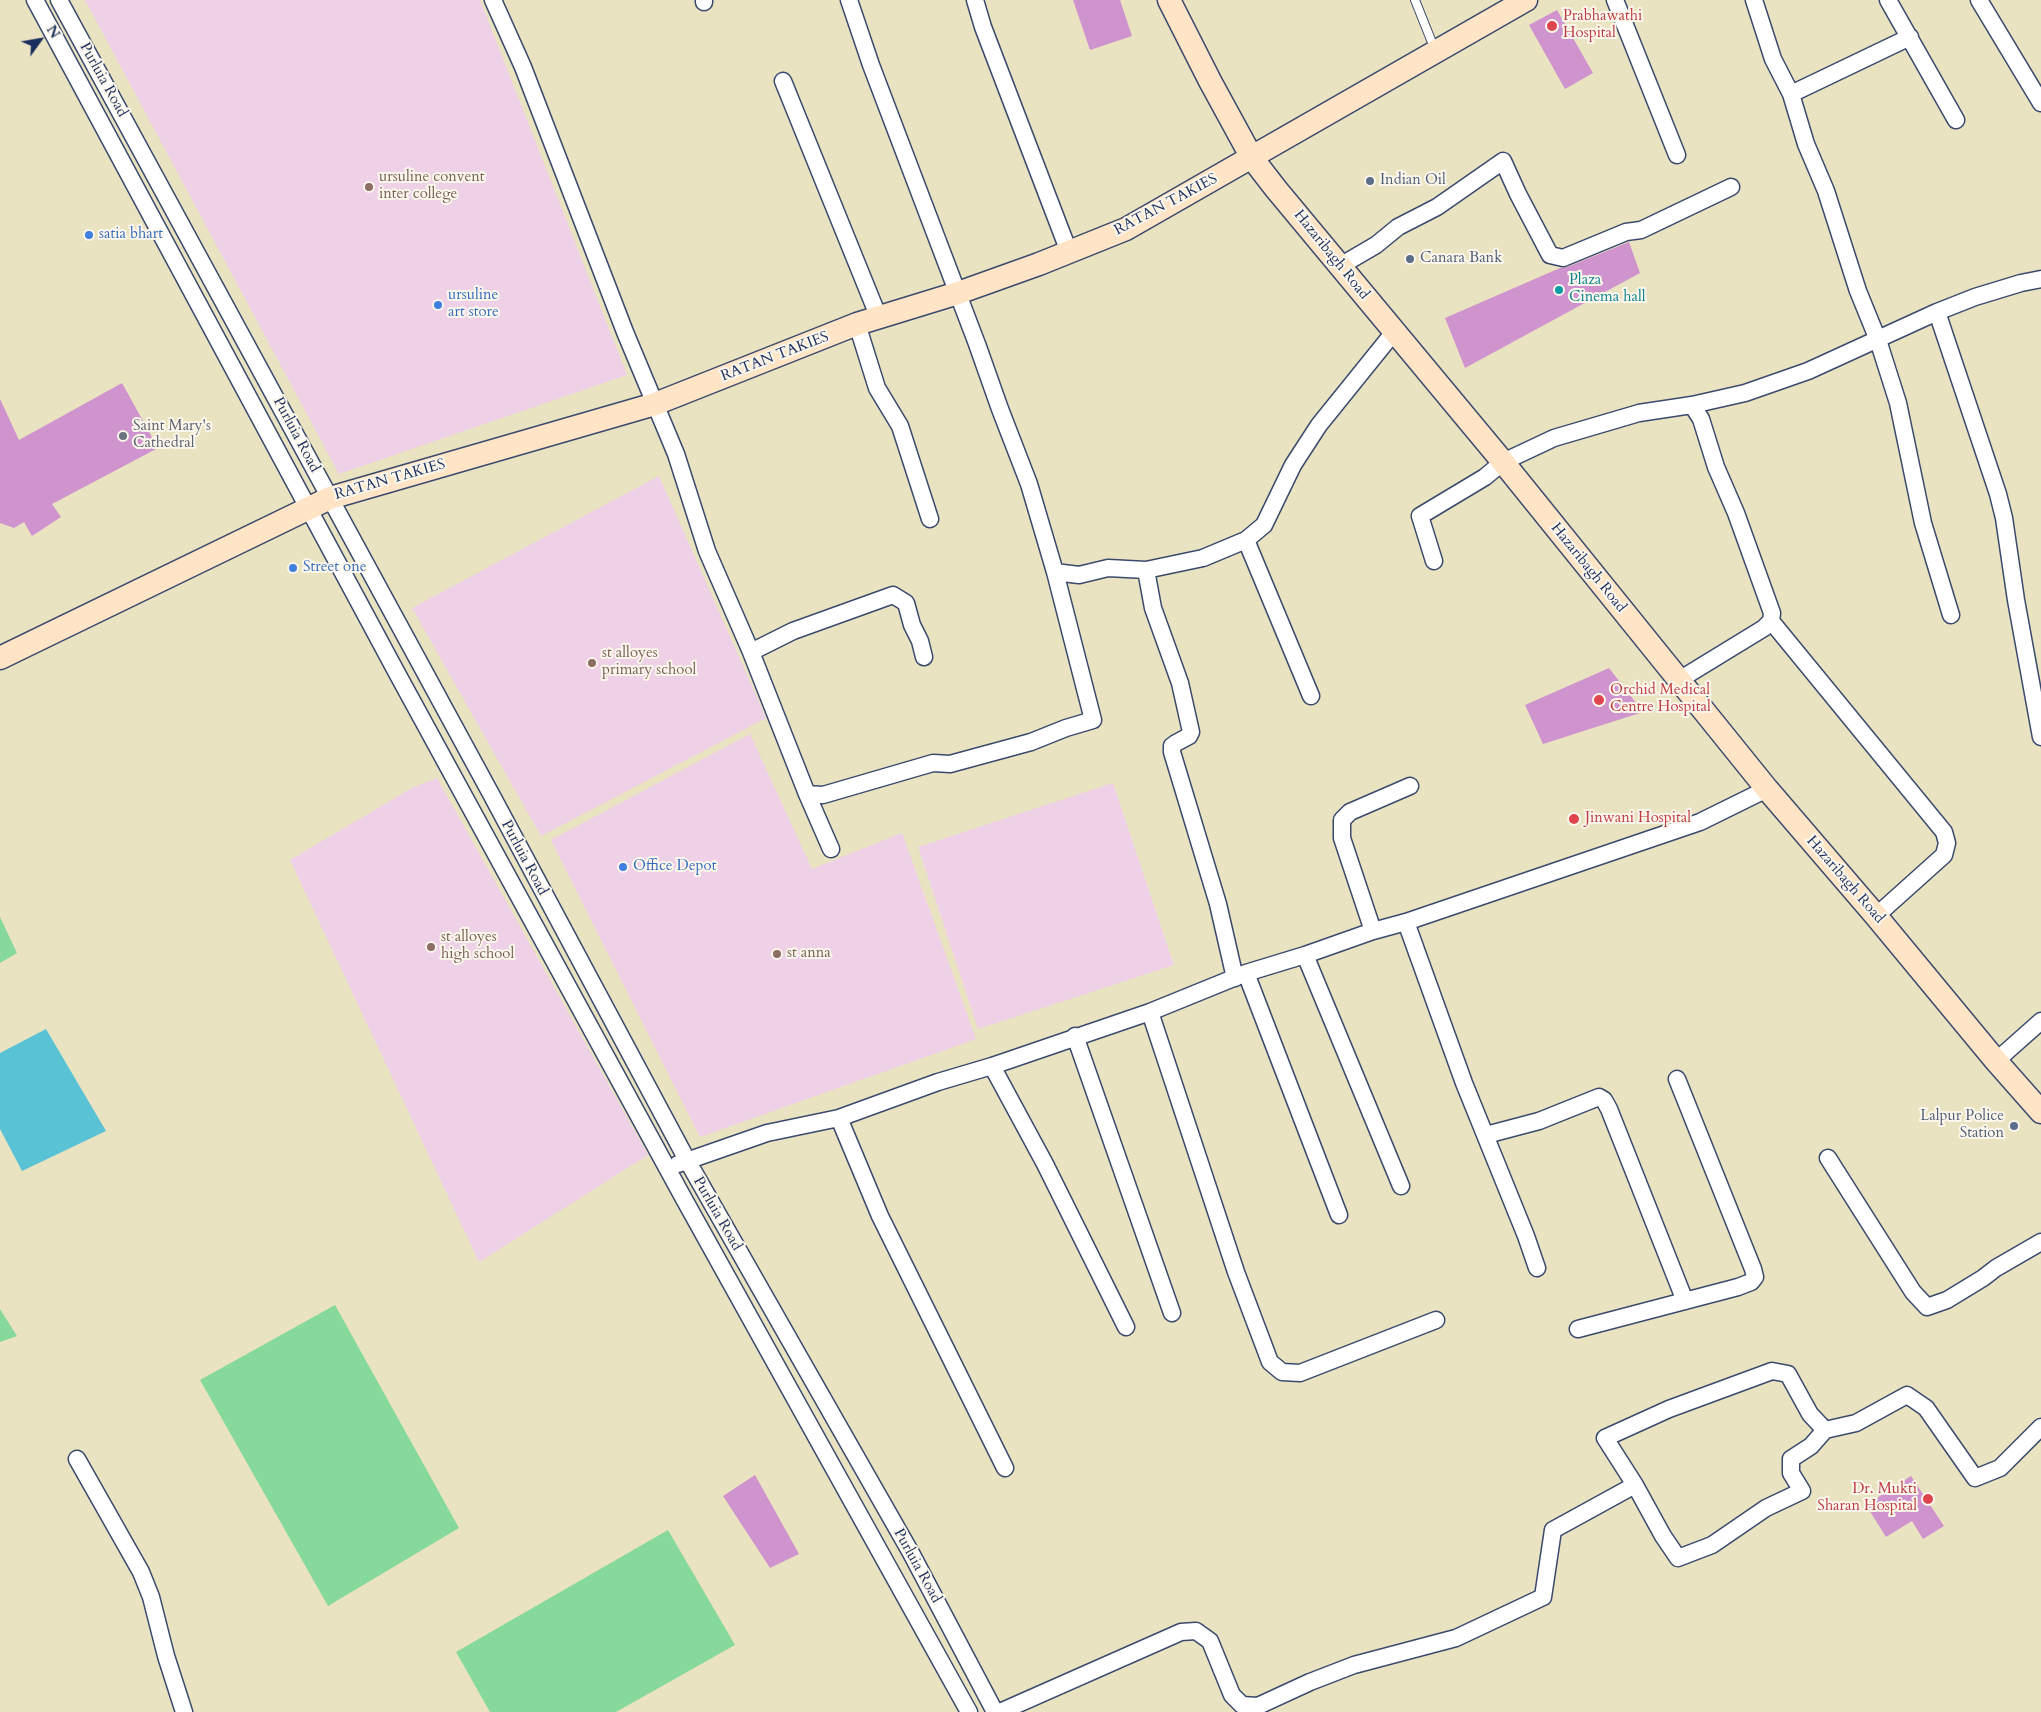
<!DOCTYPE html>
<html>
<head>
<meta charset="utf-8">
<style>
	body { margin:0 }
	#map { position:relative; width:2041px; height:1712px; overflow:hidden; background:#eae3c1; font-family:Cardo,serif }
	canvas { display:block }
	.north { position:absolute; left:15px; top:15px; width:50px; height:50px; -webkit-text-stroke:4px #fbf7ec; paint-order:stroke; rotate:58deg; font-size:14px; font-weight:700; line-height:20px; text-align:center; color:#1b2f5e }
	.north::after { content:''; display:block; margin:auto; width:18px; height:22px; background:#1b2f5e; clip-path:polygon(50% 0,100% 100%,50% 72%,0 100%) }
</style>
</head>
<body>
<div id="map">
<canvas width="2041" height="1712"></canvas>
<div class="north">N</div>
</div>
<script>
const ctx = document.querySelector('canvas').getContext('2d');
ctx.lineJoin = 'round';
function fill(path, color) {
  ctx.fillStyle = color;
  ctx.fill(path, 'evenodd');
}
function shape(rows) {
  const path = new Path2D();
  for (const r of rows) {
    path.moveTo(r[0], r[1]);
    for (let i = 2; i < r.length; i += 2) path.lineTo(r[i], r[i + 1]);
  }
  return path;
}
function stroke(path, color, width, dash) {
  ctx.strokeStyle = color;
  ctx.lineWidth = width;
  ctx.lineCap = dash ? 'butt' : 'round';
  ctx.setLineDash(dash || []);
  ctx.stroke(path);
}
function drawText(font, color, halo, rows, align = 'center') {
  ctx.font = font + ' Cardo,serif';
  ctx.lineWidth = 4;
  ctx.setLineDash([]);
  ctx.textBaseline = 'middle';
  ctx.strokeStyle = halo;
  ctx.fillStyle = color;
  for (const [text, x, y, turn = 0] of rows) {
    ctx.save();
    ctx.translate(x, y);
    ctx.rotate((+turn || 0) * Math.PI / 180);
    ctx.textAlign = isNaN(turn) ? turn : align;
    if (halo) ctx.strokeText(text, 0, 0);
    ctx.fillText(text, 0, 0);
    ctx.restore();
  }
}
fill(shape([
	[85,0,480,0,627,375,339,474],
	[659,476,766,718,541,836,412,608],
	[750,734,812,869,902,833,976,1039,700,1137,551,840],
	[437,778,648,1155,479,1262,290,860,412,788],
	[1113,783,1174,965,978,1029,918,847]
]), '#eed0e7');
fill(shape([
	[0,917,17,953,0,963],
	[335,1305,459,1528,328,1606,200,1380],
	[0,1309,17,1336,0,1342],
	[668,1530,735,1645,616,1712,490,1712,456,1652]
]), '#86d99b');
fill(shape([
	[46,1029,106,1131,22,1171,0,1129,0,1053]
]), '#59c3d5');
fill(shape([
	[1073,0,1120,0,1132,36,1090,50],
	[1557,10,1593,73,1565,89,1529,25],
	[1629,242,1640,273,1465,368,1445,318,1560,268,1567,267],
	[122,383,158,448,52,504,61,517,32,536,24,522,14,528,0,523,0,399,19,440],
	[1609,668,1643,712,1543,744,1525,705],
	[755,1475,799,1554,770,1568,723,1496],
	[1911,1476,1944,1526,1923,1539,1912,1521,1886,1537,1866,1505]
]), '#cf93ce');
const lane = shape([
	[1415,0,1435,50]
]);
const street = shape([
	[35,0,398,675,684,1199,969,1712],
	[59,0,491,794,687,1160,911,1553,995,1712],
	[493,0,523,67,625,332,676,454,707,551,751,652,807,794,831,849],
	[704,0,704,2],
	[975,0,983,27,1069,252],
	[1615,0,1677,155],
	[1754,0,1773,59,1791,94,1806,144,1826,191,1858,291,1878,340,1898,403,1923,523,1951,615],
	[1888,0,1956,120],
	[1979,0,2041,103],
	[783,81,879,318],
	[1791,94,1910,37],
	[1340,266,1376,245,1398,227,1437,207,1503,161,1518,194,1550,255,1563,258,1626,232,1641,230,1731,187],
	[1937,312,1998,494,2004,518,2016,600,2041,737],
	[857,324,877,388,900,426,930,519],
	[1246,540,1311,696],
	[1434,561,1420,516,1485,477,1503,462,1554,438,1639,413,1692,405,1745,393,1808,371,1937,312,1975,297,2021,283,2041,279],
	[1146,570,1153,608,1180,683,1191,732,1189,736,1176,743,1172,746,1172,752,1218,904,1235,978],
	[1055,572,1079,575,1108,568,1146,570,1203,558,1246,540,1264,525,1293,465,1319,425,1394,332],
	[1771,621,1944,832,1947,843,1944,855,1876,916],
	[751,652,793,631,893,595,906,603,912,625,920,641,924,657],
	[1679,680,1764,628,1771,621,1772,613,1736,513,1716,467,1701,419,1692,405],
	[807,794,823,795,933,763,950,764,1031,742,1066,728,1093,720,1055,572,1029,484,1000,409,977,344,871,65,849,0],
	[1406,922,1464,1083,1526,1236,1537,1268],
	[1373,931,1342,838,1342,820,1350,812,1410,786],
	[1305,955,1401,1186],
	[1246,973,1339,1215],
	[1150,1012,1236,1272,1270,1362,1282,1372,1300,1373,1436,1320],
	[1075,1036,1172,1313],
	[1996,1061,2041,1021],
	[992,1066,1045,1164,1126,1327],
	[839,1118,880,1216,1005,1468],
	[1486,1135,1539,1121,1599,1097,1604,1100,1609,1109,1685,1301],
	[1828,1158,1913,1292,1927,1307,1947,1300,1983,1278,1996,1268,2041,1242],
	[678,1164,767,1133,839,1118,938,1082,992,1066,1150,1012,1246,973,1305,955,1373,931,1406,922,1700,822,1767,789],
	[1578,1329,1738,1287,1751,1282,1755,1277,1753,1269,1677,1079],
	[1825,1430,1811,1446,1791,1459,1791,1473,1802,1491,1766,1508,1712,1545,1678,1558,1663,1536,1635,1485,1605,1438,1669,1409,1772,1371,1788,1374,1810,1414,1825,1430,1856,1423,1907,1395,1926,1408,1975,1478,2000,1468,2041,1427],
	[77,1459,141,1572,151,1597,166,1656,184,1712],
	[1000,1712,1181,1632,1196,1631,1210,1641,1232,1695,1242,1705,1258,1706,1310,1682,1354,1665,1456,1638,1543,1597,1553,1530,1635,1485]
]);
const secondary = shape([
	[1169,0,1210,81,1252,158,1276,189,1503,462,1767,789,1876,916,1996,1061,2041,1112],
	[0,658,330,498,655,404,857,324,958,293,1039,264,1126,229,1526,0]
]);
stroke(lane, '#3a4a6d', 10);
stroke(street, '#3a4a6d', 19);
stroke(secondary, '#3a4a6d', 25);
stroke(lane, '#fff', 8);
stroke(street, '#fff', 16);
stroke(secondary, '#ffe4c6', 22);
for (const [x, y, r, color] of [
	[1552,26,6,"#e0444e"],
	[1370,181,5,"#5c6f8a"],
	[369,187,5,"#8d6e63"],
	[89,235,5,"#3f7fe0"],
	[1410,259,5,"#5c6f8a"],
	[1559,290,5,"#0f9aa8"],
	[438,305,5,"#3f7fe0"],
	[123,436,5,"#6b7280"],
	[293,568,5,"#3f7fe0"],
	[592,663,5,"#8d6e63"],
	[1599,700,6,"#e0444e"],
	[1574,819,6,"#e0444e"],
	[623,867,5,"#3f7fe0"],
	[431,947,5,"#8d6e63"],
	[777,954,5,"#8d6e63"],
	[2014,1126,5,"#5c6f8a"],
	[1928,1499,6,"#e0444e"]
]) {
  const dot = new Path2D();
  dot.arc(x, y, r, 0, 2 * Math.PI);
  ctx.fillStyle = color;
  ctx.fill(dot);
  stroke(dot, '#fbf7ec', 2);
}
drawText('15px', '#be3a42', '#fbf7ec', [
	["Prabhawathi",1563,17],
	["Hospital",1563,34],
	["Orchid Medical",1610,691],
	["Centre Hospital",1610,708],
	["Jinwani Hospital",1585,819],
	["Dr. Mukti",1917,1490,"right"],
	["Sharan Hospital",1917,1507,"right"]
], 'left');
drawText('15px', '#1b2f5e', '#fbf7ec', [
	["Purluia Road",103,80,61],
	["RATAN TAKIES",1166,205,-28],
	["Hazaribagh Road",1331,255,51],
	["RATAN TAKIES",775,357,-21],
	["Purluia Road",296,435,62],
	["RATAN TAKIES",390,480,-16],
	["Hazaribagh Road",1588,568,51],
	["Purluia Road",524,858,62],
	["Hazaribagh Road",1845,880,49],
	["Purluia Road",717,1214,60],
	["Purluia Road",917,1566,61]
]);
drawText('15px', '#785e54', '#fbf7ec', [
	["ursuline convent",379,178],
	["inter college",379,195],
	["st alloyes",602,654],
	["primary school",602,671],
	["st alloyes",441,938],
	["high school",441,955],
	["st anna",787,954]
], 'left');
drawText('15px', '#4e5e75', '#fbf7ec', [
	["Indian Oil",1380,181],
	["Canara Bank",1420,259],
	["Lalpur Police",2004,1117,"right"],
	["Station",2004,1134,"right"]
], 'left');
drawText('15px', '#366cbe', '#fbf7ec', [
	["satia bhart",99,235],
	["ursuline",448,296],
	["art store",448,313],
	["Street one",303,568],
	["Office Depot",633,867]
], 'left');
drawText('15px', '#0d838f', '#fbf7ec', [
	["Plaza",1569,281],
	["Cinema hall",1569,298]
], 'left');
drawText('15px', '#5b616d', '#fbf7ec', [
	["Saint Mary's",133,427],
	["Cathedral",133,444]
], 'left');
</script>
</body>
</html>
